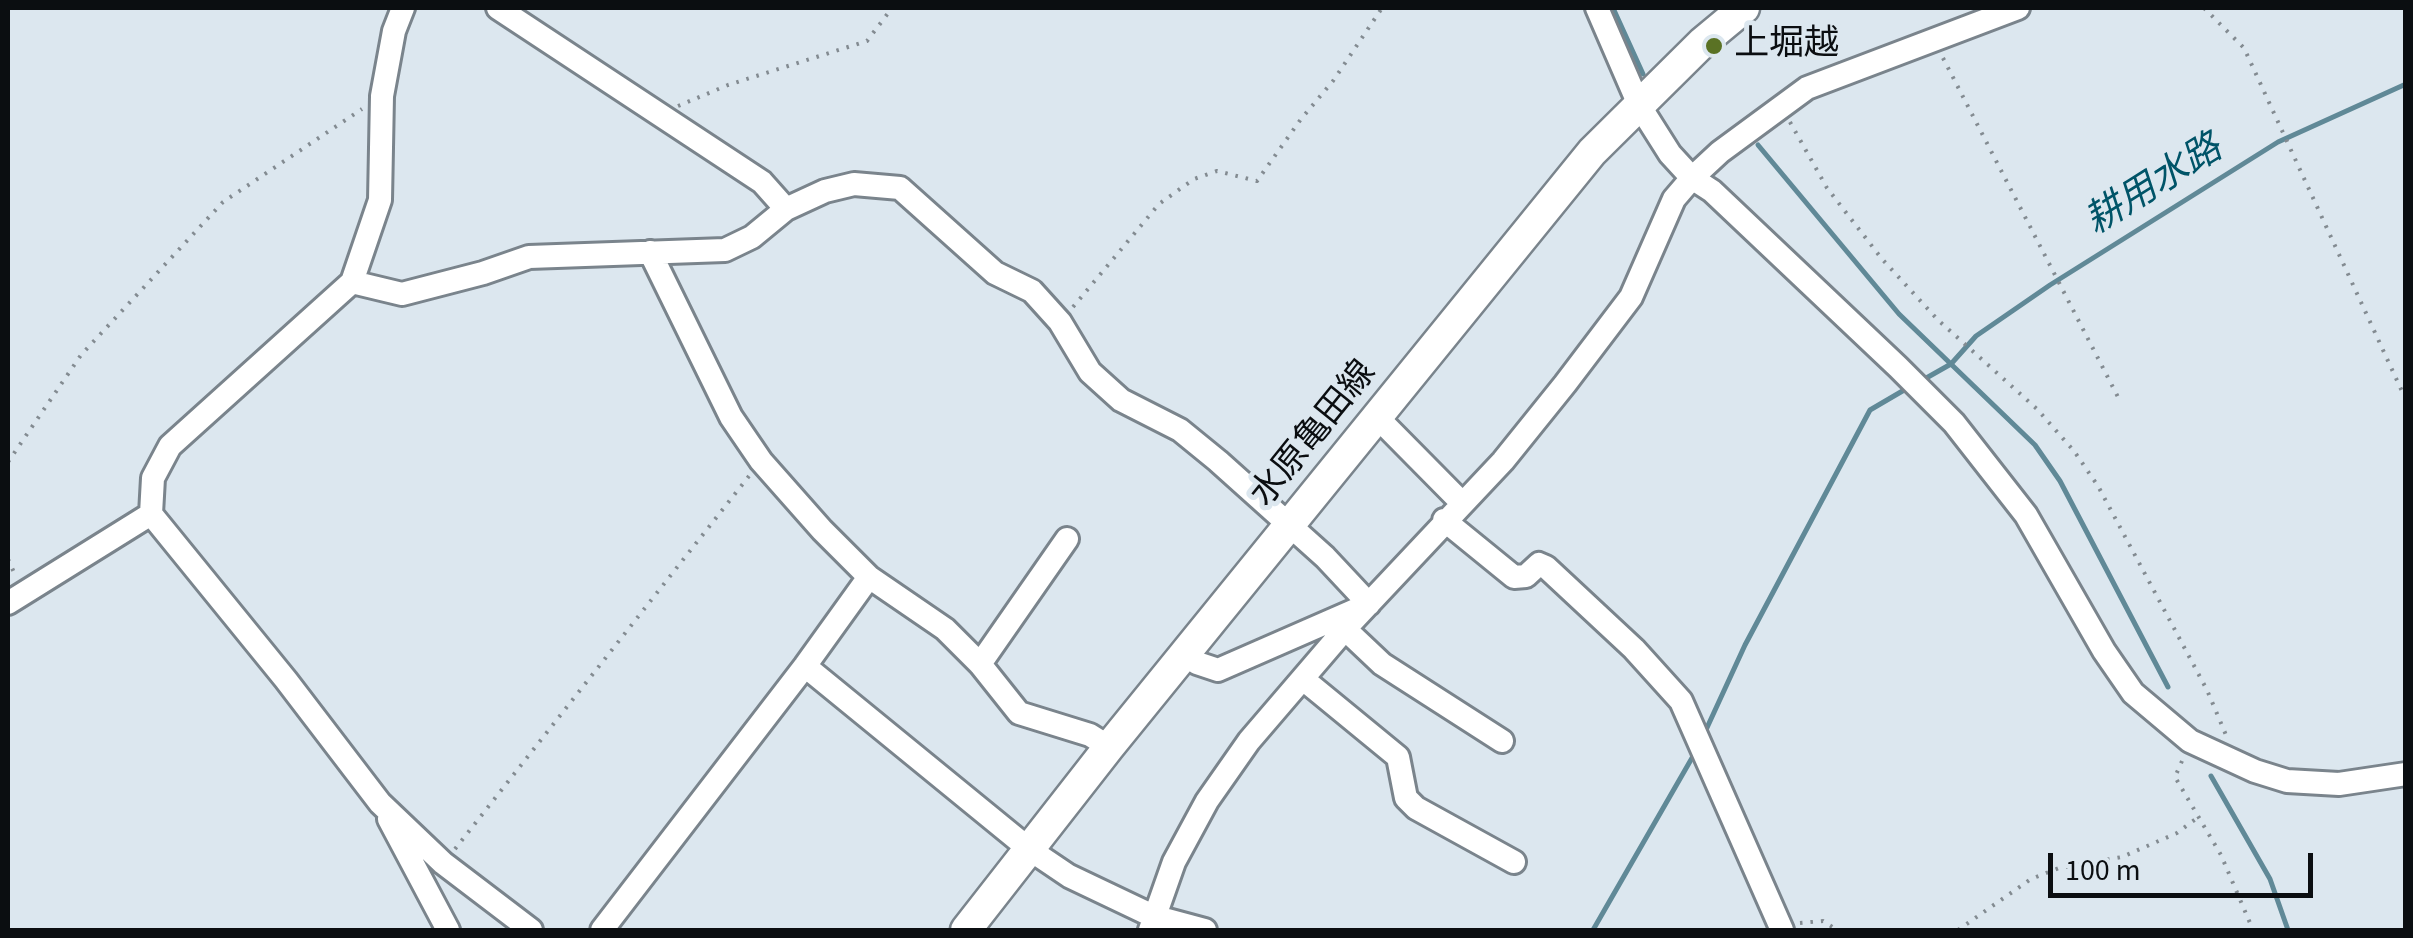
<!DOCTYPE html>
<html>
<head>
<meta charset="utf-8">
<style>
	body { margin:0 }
	#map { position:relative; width:2413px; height:938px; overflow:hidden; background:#dce7ef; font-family:"Source Sans 3",sans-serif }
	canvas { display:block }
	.frame { position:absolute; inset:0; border:10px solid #0b0e11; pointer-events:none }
	.scale { position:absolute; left:2048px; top:853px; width:265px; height:45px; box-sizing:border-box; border:5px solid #0b0e11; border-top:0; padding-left:12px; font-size:30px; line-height:35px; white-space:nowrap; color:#0b0e11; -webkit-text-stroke:8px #dce7ef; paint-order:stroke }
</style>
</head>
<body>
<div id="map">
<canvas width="2413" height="938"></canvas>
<div class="frame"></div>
<div class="scale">100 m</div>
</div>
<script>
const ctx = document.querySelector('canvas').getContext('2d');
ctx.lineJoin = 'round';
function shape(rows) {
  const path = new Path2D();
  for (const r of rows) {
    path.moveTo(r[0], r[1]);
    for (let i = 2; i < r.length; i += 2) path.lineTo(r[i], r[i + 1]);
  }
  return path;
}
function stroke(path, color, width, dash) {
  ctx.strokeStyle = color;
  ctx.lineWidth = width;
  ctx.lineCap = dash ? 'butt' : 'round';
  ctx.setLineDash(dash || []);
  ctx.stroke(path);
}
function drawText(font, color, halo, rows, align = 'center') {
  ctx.font = font + ' "Source Sans 3","Noto Sans JP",sans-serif';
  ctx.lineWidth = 10;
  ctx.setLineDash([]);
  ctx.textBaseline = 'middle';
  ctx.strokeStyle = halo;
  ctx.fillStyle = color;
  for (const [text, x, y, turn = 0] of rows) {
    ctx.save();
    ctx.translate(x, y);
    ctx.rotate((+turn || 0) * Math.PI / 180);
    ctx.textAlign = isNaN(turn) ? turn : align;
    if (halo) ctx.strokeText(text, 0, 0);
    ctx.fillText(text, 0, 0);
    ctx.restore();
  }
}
stroke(shape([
	[1613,8,1643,74],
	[1758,145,1899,314,2035,445,2060,481,2168,687],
	[1921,381,1951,364,1976,336,2050,285,2278,142,2406,84],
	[1705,732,1745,645,1870,410,1911,386],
	[2211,776,2270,879,2288,930],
	[1593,930,1696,751]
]), '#608997', 5);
const minor = shape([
	[403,8,394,31,382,96,380,200,352,282,170,446,153,478,151,514,286,680,380,803,443,863,531,930],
	[498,8,762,182,786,209],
	[1597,8,1639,105,1670,154,1692,178,1712,191,1898,367,1954,423,2026,515,2104,651,2133,693,2190,741,2255,771,2287,781,2339,784,2406,774],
	[650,252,731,417,761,461,822,530,869,577,945,629,980,664,1019,713,1090,735,1109,747],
	[352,282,402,294,483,273,529,257,725,250,752,237,786,209,825,191,854,184,900,188,995,273,1032,291,1060,322,1090,372,1121,400,1180,430,1218,461,1325,557,1369,604,1218,670,1197,663,1186,653],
	[1378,418,1461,502],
	[1444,520,1514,577,1526,576,1539,564,1546,567,1634,649,1681,701,1782,930],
	[8,603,151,514],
	[1345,629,1382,664,1502,741],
	[980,664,1067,539],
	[805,666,1029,849,1069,876,1153,916,1205,930],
	[1303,679,1398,757,1406,798,1416,808,1514,862],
	[389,819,448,930],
	[602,930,805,666,869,577],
	[1150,930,1174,862,1207,801,1249,741,1345,629,1503,461,1565,384,1631,297,1674,199,1692,178,1720,152,1807,88,2018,8]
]);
const major = shape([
	[966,930,1109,747,1592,152,1703,42,1744,8]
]);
stroke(minor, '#7a848c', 28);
stroke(major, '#7a848c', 35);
stroke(shape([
	[2204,8,2244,48,2406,400],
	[1943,58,2118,397],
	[678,106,728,85,867,41,892,8],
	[1790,122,1827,188,1882,259,1938,320,2037,409,2074,451,2098,486,2207,690,2226,735],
	[1073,307,1159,204,1194,179,1217,171,1257,181,1301,119,1333,81,1382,8],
	[8,462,81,355,223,202,362,109],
	[8,559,16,577],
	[2182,761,2175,777,2221,855,2253,930],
	[455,849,749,476],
	[1800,923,1823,921,1837,930],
	[1958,930,2031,879,2059,868,2122,857,2177,833,2197,818]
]), '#838b91', 4, [2.5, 8]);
stroke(minor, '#fff', 22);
stroke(major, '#fff', 30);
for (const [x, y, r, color] of [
	[1714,46,10,"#5a7224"]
]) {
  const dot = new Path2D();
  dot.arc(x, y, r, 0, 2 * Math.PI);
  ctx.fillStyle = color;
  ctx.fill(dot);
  stroke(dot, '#dce7ef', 4);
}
drawText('35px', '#0b0e11', '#dce7ef', [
	["上堀越",1734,46]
], 'left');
drawText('35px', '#0b0e11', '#dce7ef', [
	["水原亀田線",1315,435,-51]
]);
drawText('italic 38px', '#005468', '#dce7ef', [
	["耕用水路",2155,187,-32]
]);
</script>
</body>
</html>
